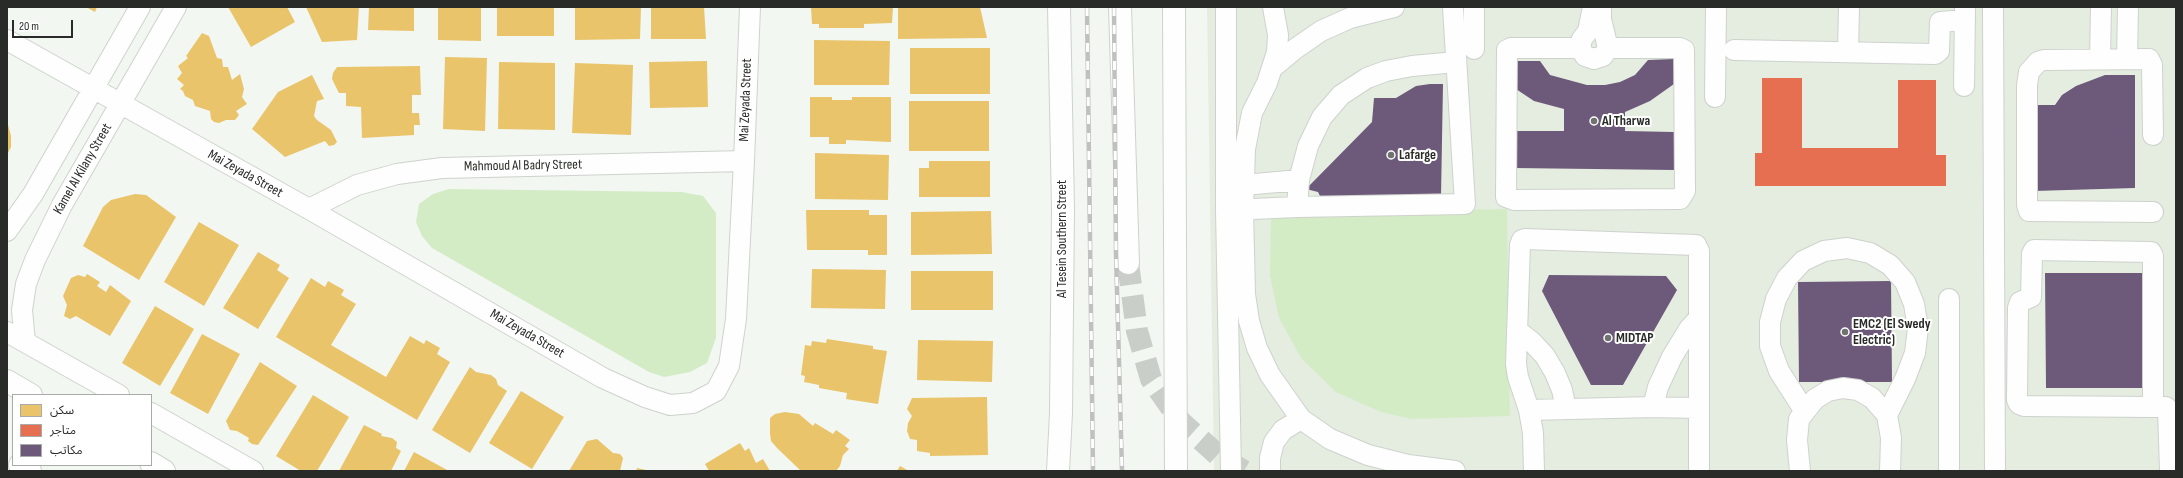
<!DOCTYPE html>
<html>
<head>
<meta charset="utf-8">
<style>
	body { margin:0 }
	#map { position:relative; width:2183px; height:478px; overflow:hidden; background:#f3f7f1; font-family:"Sofia Sans Condensed","Noto Sans Arabic",sans-serif }
	canvas { display:block }
	.frame { position:absolute; inset:0; border:8px solid #282b27; pointer-events:none }
	.legend { position:absolute; left:12px; top:394px; width:140px; height:72px; box-sizing:border-box; background:#fff; border:1px solid #a9aaa9; margin:0; padding:5px 7px; list-style:none; font-size:12px; color:#282b27 }
	.legend li { display:flex; align-items:center; gap:8px; height:20px }
	.legend b { width:20px; border:1px solid #a9aaa9 }
	.scale { position:absolute; left:12px; top:20px; width:61px; height:18px; box-sizing:border-box; border:2px solid #282b27; border-top:0; padding-left:5px; font-size:12px; line-height:14px; white-space:nowrap; color:#282b27; -webkit-text-stroke:3px #fff; paint-order:stroke }
</style>
</head>
<body>
<div id="map">
<canvas width="2183" height="478"></canvas>
<div class="frame"></div>
<ul class="legend">
<li><b style="height:11px;background:#e9c46a"></b>سكن</li>
<li><b style="height:11px;background:#e76f51"></b>متاجر</li>
<li><b style="height:11px;background:#6d597a"></b>مكاتب</li>
</ul>
<div class="scale">20 m</div>
</div>
<script>
const ctx = document.querySelector('canvas').getContext('2d');
ctx.lineJoin = 'round';
function fill(path, color) {
  ctx.fillStyle = color;
  ctx.fill(path, 'evenodd');
}
function shape(rows) {
  const path = new Path2D();
  for (const r of rows) {
    path.moveTo(r[0], r[1]);
    for (let i = 2; i < r.length; i += 2) path.lineTo(r[i], r[i + 1]);
  }
  return path;
}
function stroke(path, color, width, dash) {
  ctx.strokeStyle = color;
  ctx.lineWidth = width;
  ctx.lineCap = dash ? 'butt' : 'round';
  ctx.setLineDash(dash || []);
  ctx.stroke(path);
}
function drawText(font, color, halo, rows, align = 'center') {
  ctx.font = font + ' "Sofia Sans Condensed",sans-serif';
  ctx.lineWidth = 4;
  ctx.setLineDash([]);
  ctx.textBaseline = 'middle';
  ctx.strokeStyle = halo;
  ctx.fillStyle = color;
  for (const [text, x, y, turn = 0] of rows) {
    ctx.save();
    ctx.translate(x, y);
    ctx.rotate((+turn || 0) * Math.PI / 180);
    ctx.textAlign = isNaN(turn) ? turn : align;
    if (halo) ctx.strokeText(text, 0, 0);
    ctx.fillText(text, 0, 0);
    ctx.restore();
  }
}
fill(shape([
	[1207,7,2176,7,2176,471,1214,471]
]), '#e5ede1');
fill(shape([
	[449,189,682,192,703,196,716,213,716,338,707,363,690,372,664,377,649,372,432,248,422,236,416,222,419,204,433,194],
	[1507,209,1510,416,1411,419,1381,412,1336,392,1301,358,1279,318,1270,276,1271,213]
]), '#d3ecc6');
fill(shape([
	[86,7,97,7,95,12],
	[228,7,287,7,295,22,251,47],
	[306,7,359,7,357,40,322,42],
	[369,7,414,7,414,31,368,30],
	[438,7,481,7,481,41,438,40],
	[497,7,554,7,554,36,497,36],
	[575,7,641,7,640,39,575,40],
	[651,7,704,7,706,39,651,39],
	[811,7,893,7,892,23,864,24,864,28,819,28,819,24,812,24],
	[898,7,980,7,987,38,898,39],
	[202,33,209,36,217,58,222,59,223,67,228,67,232,80,240,74,244,89,242,97,247,104,236,111,239,115,235,120,226,120,219,123,214,122,211,119,210,111,195,106,193,100,185,96,183,91,180,89,184,85,177,79,182,73,178,66,188,58,186,56],
	[814,40,890,41,889,85,814,85],
	[910,48,990,48,990,94,910,94],
	[445,57,487,58,485,131,443,129],
	[707,61,708,107,650,108,649,62],
	[499,62,555,63,555,130,498,129],
	[575,63,633,65,631,135,572,133],
	[420,66,421,95,412,95,412,113,419,113,420,125,414,125,414,135,362,138,361,107,346,106,346,93,339,93,332,79,333,73,337,67],
	[312,75,324,99,317,101,314,116,317,120,331,130,337,142,334,145,329,146,325,141,285,157,252,129,278,92],
	[810,97,832,97,832,100,852,100,852,97,891,97,891,142,846,140,846,144,829,144,829,137,810,137],
	[909,101,989,101,989,151,909,151],
	[7,121,11,136,11,147,7,155],
	[815,153,889,155,888,200,815,199],
	[929,161,990,161,990,197,919,197,919,168,929,168],
	[135,194,146,195,176,217,139,280,83,246,103,207,111,200],
	[806,210,869,210,869,215,887,215,887,255,868,255,868,250,807,250],
	[991,211,992,254,911,255,911,212],
	[199,222,239,245,204,306,164,282],
	[258,252,280,265,277,270,289,278,258,329,223,308],
	[812,269,886,270,885,309,811,308],
	[911,271,993,271,993,310,911,310],
	[87,274,100,282,97,286,106,292,110,285,131,301,110,336,76,316,70,319,64,316,67,305,63,296,71,278,78,275,85,277],
	[311,278,325,287,328,281,344,290,341,295,356,304,331,345,386,377,410,336,424,344,426,340,440,348,437,354,450,362,417,420,276,337],
	[155,306,194,329,160,386,122,363],
	[202,334,240,354,208,414,170,393],
	[827,339,873,346,873,349,887,351,878,404,846,399,847,393,819,388,819,385,804,382,805,376,801,375,805,345,811,346,812,341,826,343],
	[918,340,993,341,992,382,917,380],
	[260,362,297,386,258,445,252,444,248,441,249,438,237,431,230,430,226,421],
	[470,367,476,372,491,375,496,379,498,385,507,391,470,453,432,430],
	[521,391,564,417,532,469,489,443],
	[313,395,349,417,317,471,301,471,276,456],
	[987,397,988,455,930,456,930,453,917,451,917,440,910,439,907,431,908,423,912,416,907,409,912,398],
	[785,412,799,414,813,426,815,423,833,434,836,430,850,440,845,446,849,449,843,455,840,466,836,471,801,471,777,448,771,441,770,434,770,418,775,414],
	[364,425,382,434,381,436,392,438,397,442,396,448,401,451,391,471,339,471],
	[597,439,613,453,620,454,623,458,620,471,569,471,587,441],
	[740,443,745,451,749,448,756,463,763,459,770,471,709,471,705,464],
	[414,452,449,471,404,471],
	[900,466,909,471,897,471],
	[637,468,646,470,646,471,636,471]
]), '#e9c46a');
fill(shape([
	[1762,78,1802,78,1802,148,1898,148,1898,80,1936,80,1936,155,1946,155,1946,186,1755,186,1755,153,1762,153]
]), '#e76f51');
fill(shape([
	[1674,59,1674,84,1650,101,1625,112,1625,131,1674,132,1674,170,1514,168,1514,131,1564,131,1564,109,1534,101,1513,87,1514,61,1540,61,1550,75,1587,85,1605,85,1620,82,1635,75,1648,60],
	[2105,75,2135,75,2135,188,2034,191,2033,105,2055,105,2062,95,2076,86],
	[1430,84,1443,84,1441,196,1321,198,1318,192,1306,189,1372,122,1374,98,1396,98,1416,86],
	[2045,273,2144,273,2145,388,2046,388],
	[1549,275,1666,276,1677,290,1623,385,1591,385,1542,291],
	[1891,281,1892,382,1799,382,1798,282]
]), '#6d597a');
stroke(shape([
	[1128,263,1137,331,1151,379,1181,422,1220,457,1244,471]
]), '#cacec9', 22, [22, 11]);
const minor = shape([
	[1226,7,1226,210,1231,471],
	[1273,7,1278,35,1277,52,1267,83,1252,113,1245,149,1243,209,1245,294,1249,321,1257,348,1270,375,1301,419,1330,439,1368,455,1408,465,1455,471],
	[1593,7,1588,31,1582,39,1580,48,1585,56,1594,59,1603,56,1608,48,1601,19,1601,7],
	[1993,7,1995,471],
	[7,40,309,209,603,378,645,397,670,405,693,403,716,391,729,366,736,319,744,161,750,7],
	[1580,48,1511,48,1507,50,1506,197,1514,200,1680,199,1685,191,1684,50,1680,48,1608,48],
	[1474,49,1474,7],
	[1734,50,1935,54,1939,51,1940,22,1965,20],
	[1848,52,1849,7],
	[2100,59,2101,7],
	[2127,59,2128,7],
	[1272,68,1295,49,1321,31,1350,18,1394,7],
	[1964,86,1965,8],
	[1715,97,1716,7],
	[2153,135,2152,65,2149,59,2044,60,2038,62,2029,72,2027,85,2027,205,2029,211,2153,212],
	[1244,185,1299,180],
	[1297,207,1299,180,1308,146,1322,117,1341,95,1367,78,1386,71,1412,66,1456,62],
	[309,209,357,185,397,174,442,168,744,161],
	[1230,210,1297,207,1465,204,1453,7],
	[7,231,33,194,140,7],
	[2034,250,2151,252,2153,256,2153,407,2024,406,2019,404,2017,400,2018,308,2020,302,2031,297,2032,254,2034,250],
	[1517,330,1532,342,1545,356,1555,373,1562,390,1566,409],
	[7,332,119,395],
	[25,342,22,310,26,284,35,260,62,205,176,7],
	[1653,407,1658,387,1672,357,1689,329,1699,318],
	[2153,407,2166,407,2168,409,2170,471],
	[1529,410,1653,407,1698,408],
	[1804,410,1779,371,1770,346,1770,322,1776,299,1787,278,1803,261,1824,251,1847,248,1870,253,1890,265,1905,282,1914,304,1918,328,1915,353,1905,379,1887,415],
	[151,413,253,471],
	[1270,471,1270,458,1274,442,1283,430,1301,419],
	[1534,471,1533,433,1529,410,1518,377,1516,364,1520,245,1522,240,1525,239,1696,245,1699,251,1699,471],
	[1800,471,1797,440,1799,419,1815,399,1828,391,1843,388,1858,390,1872,398,1887,415,1891,438,1890,471],
	[1949,471,1949,299]
]);
const major = shape([
	[7,381,31,395],
	[151,463,164,471],
	[20,465,30,471]
]);
const highway = shape([
	[1120,7,1128,263],
	[1174,7,1176,471],
	[1058,471,1061,413,1063,209,1059,7]
]);
stroke(minor, '#ced2cd', 22);
stroke(major, '#ced2cd', 24);
stroke(highway, '#ced2cd', 24);
stroke(minor, '#fdfefd', 20);
stroke(major, '#fdfefd', 22);
stroke(highway, '#fdfefd', 22);
const rail = shape([
	[1087,7,1093,471],
	[1114,7,1116,253,1122,471]
]);
stroke(rail, '#bfc0bf', 4.5);
stroke(rail, '#fff', 3, [9]);
for (const [x, y, r, color] of [
	[1594,121,4,"#6f726e"],
	[1391,155,4,"#6f726e"],
	[1845,332,4,"#6f726e"],
	[1608,338,4,"#6f726e"]
]) {
  const dot = new Path2D();
  dot.arc(x, y, r, 0, 2 * Math.PI);
  ctx.fillStyle = color;
  ctx.fill(dot);
  stroke(dot, '#fff', 1.5);
}
drawText('14px', '#282b27', '#fff', [
	["Mai Zeyada Street",746,100,-88],
	["Mahmoud Al Badry Street",523,166,-1],
	["Kamel Al Kilany Street",83,169,-60],
	["Mai Zeyada Street",245,174,29],
	["Al Tesein Southern Street",1062,239,-90],
	["Mai Zeyada Street",527,334,30]
]);
drawText('bold 14px', '#282b27', '#fff', [
	["Al Tharwa",1602,121],
	["Lafarge",1399,155],
	["EMC2 (El Swedy",1853,324],
	["Electric)",1853,340],
	["MIDTAP",1616,338]
], 'left');
</script>
</body>
</html>
